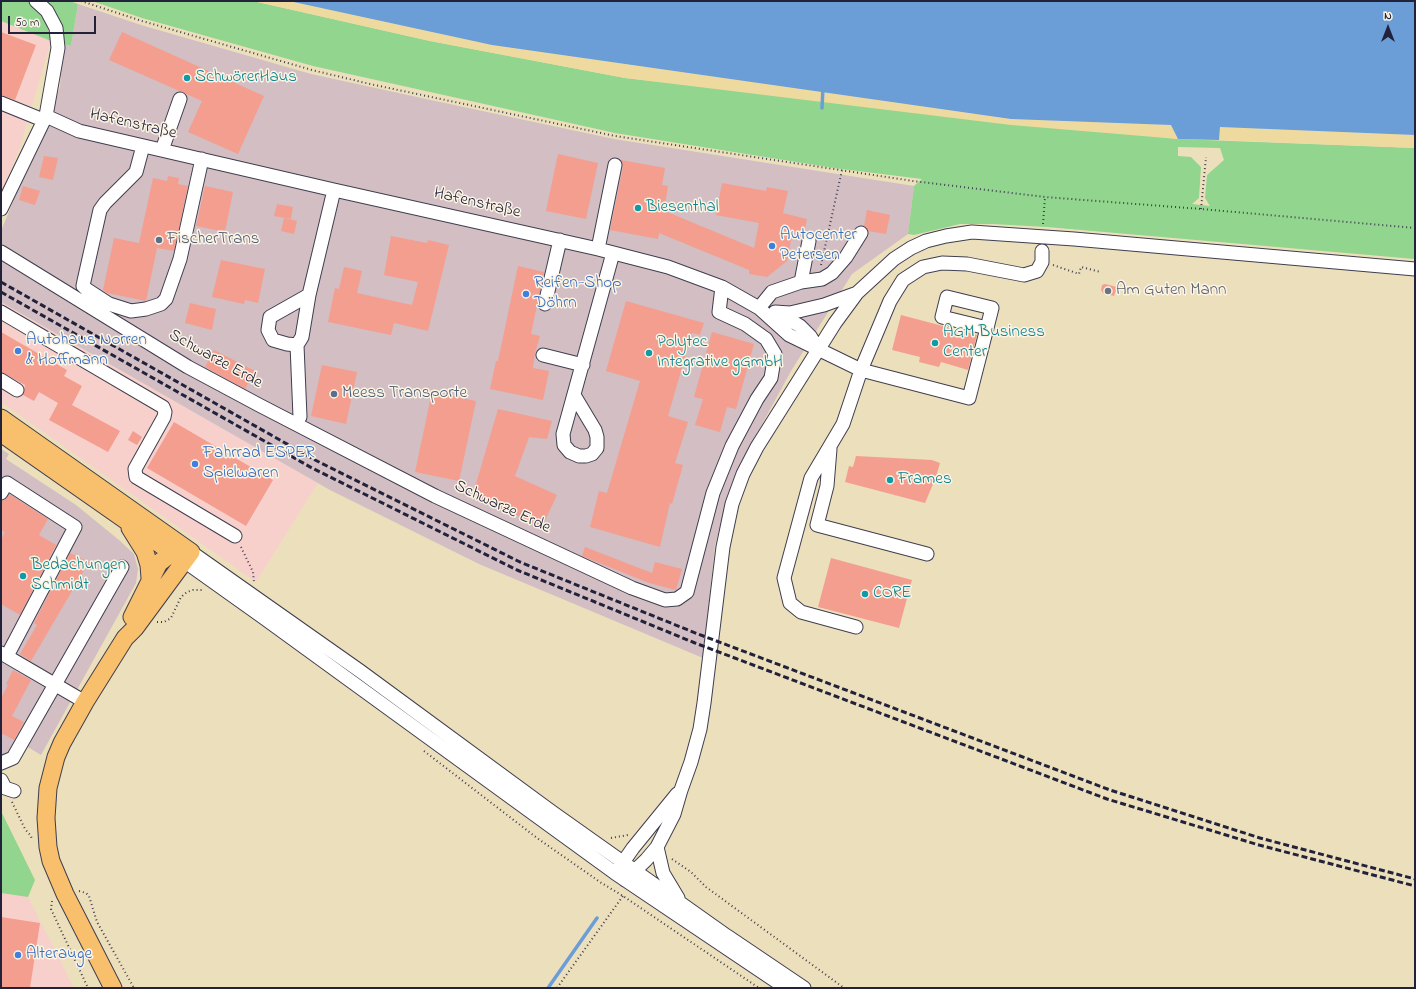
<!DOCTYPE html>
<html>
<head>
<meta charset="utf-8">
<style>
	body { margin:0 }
	#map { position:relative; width:1416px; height:989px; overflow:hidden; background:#ecdfbc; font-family:"Indie Flower",sans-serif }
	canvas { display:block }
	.frame { position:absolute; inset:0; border:2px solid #22223b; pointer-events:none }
	.north { position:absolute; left:1368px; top:8px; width:40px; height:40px; -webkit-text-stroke:3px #fcf5e5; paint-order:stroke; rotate:0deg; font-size:11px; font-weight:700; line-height:16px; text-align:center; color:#22223b }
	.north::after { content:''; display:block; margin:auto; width:14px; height:18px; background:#22223b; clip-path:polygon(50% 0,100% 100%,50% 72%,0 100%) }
	.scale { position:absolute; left:8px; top:16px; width:88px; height:18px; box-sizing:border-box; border:2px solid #22223b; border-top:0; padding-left:5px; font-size:12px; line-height:14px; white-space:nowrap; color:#22223b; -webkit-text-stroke:3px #fcf5e5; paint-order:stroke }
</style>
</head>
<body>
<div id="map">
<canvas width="1416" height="989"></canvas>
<div class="frame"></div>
<div class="north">N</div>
<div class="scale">50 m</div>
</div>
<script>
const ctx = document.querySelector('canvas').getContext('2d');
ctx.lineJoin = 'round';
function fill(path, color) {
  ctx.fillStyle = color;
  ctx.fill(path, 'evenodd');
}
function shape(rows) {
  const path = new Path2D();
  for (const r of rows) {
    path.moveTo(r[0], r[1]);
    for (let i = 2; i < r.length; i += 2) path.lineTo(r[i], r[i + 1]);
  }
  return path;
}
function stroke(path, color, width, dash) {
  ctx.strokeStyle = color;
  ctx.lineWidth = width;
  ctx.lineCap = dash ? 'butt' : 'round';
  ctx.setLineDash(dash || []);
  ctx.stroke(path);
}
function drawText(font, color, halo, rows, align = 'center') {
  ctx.font = font + ' "Indie Flower",sans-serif';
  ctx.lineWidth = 3;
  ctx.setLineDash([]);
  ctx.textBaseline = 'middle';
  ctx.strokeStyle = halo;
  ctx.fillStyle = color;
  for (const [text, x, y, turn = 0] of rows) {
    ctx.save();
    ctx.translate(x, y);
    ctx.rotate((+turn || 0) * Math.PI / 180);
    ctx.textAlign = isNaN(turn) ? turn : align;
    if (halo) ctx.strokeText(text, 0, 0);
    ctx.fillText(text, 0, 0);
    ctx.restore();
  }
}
fill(shape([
	[1,21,51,41,18,153,1,192],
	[1,302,318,483,256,582,1,402],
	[1,893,28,897,74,988,1,988]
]), '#f7d0cc');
fill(shape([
	[78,4,141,25,311,74,426,99,614,139,914,186,908,234,852,274,791,371,749,448,728,496,715,545,703,658,479,564,330,490,1,302,1,231,60,87,63,44,71,46],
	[1,449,9,454,6,459,76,505,119,540,134,554,138,569,136,583,41,755,28,747,16,763,5,769,1,762]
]), '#d2bec3');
fill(shape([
	[1,1,30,1,46,21,51,41,1,21],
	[44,1,70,1,78,4,71,46,63,44],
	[92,1,253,1,430,41,625,78,1178,139,1415,148,1415,259,1047,227,992,224,960,224,914,235,908,234,914,186,922,179,834,168,615,133,313,66,142,18],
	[1178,147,1220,148,1224,160,1207,175,1205,198,1210,206,1192,204,1199,198,1201,167,1191,157,1178,156],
	[1,811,35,880,28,897,1,893]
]), '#91d58e');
fill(shape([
	[253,1,289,1,492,45,1011,119,1171,125,1178,139,1011,125,625,78,430,41],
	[1220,127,1415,135,1415,148,1219,140]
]), '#eeda9e');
fill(shape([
	[289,1,1415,1,1415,135,1220,127,1219,140,1178,139,1171,125,1011,119,492,45]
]), '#6b9dd6');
stroke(shape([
	[822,108,823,87],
	[548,988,597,918]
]), '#6b9dd6', 3.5);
fill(shape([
	[1,32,36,45,15,100,1,95],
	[122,32,264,96,238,154,188,132,202,101,109,60],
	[558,154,598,163,586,219,546,211],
	[44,156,58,158,53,180,39,177],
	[621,160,665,168,662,185,668,186,665,205,662,205,660,209,754,248,759,223,716,215,722,183,766,191,767,187,788,191,783,213,807,219,804,233,793,231,787,261,767,277,749,274,749,270,659,233,658,239,610,230,623,167],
	[168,176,179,178,178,184,188,186,174,251,157,248,146,301,107,293,103,290,114,238,139,243,153,178,167,181],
	[23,186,40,191,35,205,19,200],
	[205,186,233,192,225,232,196,226],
	[277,204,293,207,291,219,274,216],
	[867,210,890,215,886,234,868,231,864,226],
	[284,218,297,221,294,234,281,231],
	[391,236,427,243,428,240,449,245,428,331,394,323,391,335,328,322,335,288,339,289,344,267,362,271,357,293,412,305,418,282,384,275],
	[221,260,265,269,258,303,245,300,244,304,212,297],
	[518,266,544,272,531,334,540,336,535,353,533,368,549,371,543,400,490,389,496,361,498,361],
	[1105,284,1117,287,1114,296,1103,293,1101,290,1102,285],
	[626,301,704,323,700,335,692,333,668,416,688,422,675,463,683,465,672,504,670,503,660,547,590,527,599,491,607,493,640,381,606,371],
	[190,303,216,309,212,330,185,323],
	[901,315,977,335,968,370,941,362,939,367,919,362,920,357,892,350],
	[1,332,67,370,64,376,82,386,72,405,120,431,108,452,49,420,58,403,39,392,34,401,23,395,25,385,1,372],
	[712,332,754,344,736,409,727,407,720,432,695,425,703,399,694,397],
	[214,350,255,371,245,389,205,367],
	[322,365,357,372,346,424,311,416],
	[432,392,476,401,459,481,415,472],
	[498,409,552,421,547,439,529,437,515,476,557,495,542,527,500,508,473,494],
	[174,422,273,480,246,526,147,468],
	[133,431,142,437,137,445,128,440],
	[856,456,932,460,940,463,936,477,925,503,845,482,849,466,853,467],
	[9,494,48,519,39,535,56,545,20,615,1,604,1,540,5,532,1,530,1,501,5,500],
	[585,547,652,573,655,562,682,569,676,590,649,583,582,556],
	[70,553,89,562,31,661,20,654,37,625,34,623],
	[831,558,912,580,899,628,818,607],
	[13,670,31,680,12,716,24,722,14,740,1,733,1,698,8,685,6,684],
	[1,917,40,923,30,988,1,988]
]), '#f49e8f');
const minor = shape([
	[1,103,43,120],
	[46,116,79,131,334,190,598,249,668,267,722,287,759,308,789,335,861,370,969,398,987,328,992,308,947,297,942,317,987,328],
	[143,146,136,172,105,203,100,210,84,281,83,286,86,289,109,304,131,311,146,309,161,304,166,299,180,259,202,159],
	[162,150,180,99],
	[1,209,46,116,58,48,56,28,47,11,36,1],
	[598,249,615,165],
	[1,252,188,367,259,405,435,496,632,588,665,600,677,599,687,592,713,493,732,446,757,399,771,378,775,354,766,339,745,324,719,312,722,287],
	[801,282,809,241],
	[309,295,270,317,268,330,273,340,287,344,297,345,302,337,309,295,334,190],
	[545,304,560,240],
	[759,308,772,292,801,282,822,279,832,273,846,257,861,233],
	[1,312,163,407,165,412,164,417,135,469,136,477,235,536],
	[775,312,790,313,824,305,857,293],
	[778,313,800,326,810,336,818,349],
	[297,345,300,417],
	[543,355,583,365],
	[1,380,17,390],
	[574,395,595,430,597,437,597,448,592,454,586,456,579,456,570,452,564,445,563,434,613,253],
	[830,449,827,486,817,525,927,554],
	[1,493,7,483,75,527,7,656],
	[191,552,360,671,552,812,727,936,804,988],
	[184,561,264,618,615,873,786,988],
	[856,627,801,612,790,603,784,578,811,478,843,424,861,370,890,301,903,280,923,267,942,263,967,264,1024,275,1037,271,1042,262,1042,251],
	[1,653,85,702],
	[1,763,13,758,122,567],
	[1,780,5,788,14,791],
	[657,847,663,873,678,898],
	[619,868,633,848,677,794],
	[625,880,646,860,657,847,674,814,681,790,691,762,700,729,704,703,723,547,732,504,743,474,757,447,835,323,857,293,894,259,911,248,926,241,946,236,972,232,1074,239,1415,269]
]);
const major = shape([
	[1,418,191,552],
	[1,433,184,561],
	[130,528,145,552,149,565,150,578],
	[132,617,159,563,169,555,183,552],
	[113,988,65,894,51,861,48,847,46,818,48,788,56,757,62,743,85,702,125,638,135,628,191,552]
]);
stroke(minor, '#403e4e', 15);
stroke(major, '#403e4e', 19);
stroke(shape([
	[81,1,142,21,312,70,370,84,615,136,913,181,1045,197,1201,209,1415,228],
	[1201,209,1206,157],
	[1043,224,1045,197],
	[821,265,842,170],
	[1053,265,1079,274,1081,267,1101,272],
	[241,547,253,572,254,582],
	[157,622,164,622,171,618,181,597,187,592,193,590,202,590],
	[424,751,537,838,600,882,623,896,759,988],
	[12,802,25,829,31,836,32,840],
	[611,838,628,835],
	[672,859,691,872,706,887,844,988],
	[79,891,86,893,89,896,97,922,134,988],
	[52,901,51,909,88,988],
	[557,988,623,896]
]), '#403e4e', 2, [1, 3]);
stroke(minor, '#fff', 13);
stroke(major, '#f8bf6c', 17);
stroke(shape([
	[1,282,317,461,520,562,698,634,1110,790,1260,838,1415,879],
	[1,292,312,468,517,570,695,643,1107,799,1259,845,1415,886]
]), '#22223b', 3, [6, 3]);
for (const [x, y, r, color] of [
	[187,78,4,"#0f9aa8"],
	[638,208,4,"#0f9aa8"],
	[159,240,4,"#5c6f8a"],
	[772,246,4,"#3f7fe0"],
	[1108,291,4,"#6b7280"],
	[526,294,4,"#3f7fe0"],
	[935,343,4,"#0f9aa8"],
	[18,351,4,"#3f7fe0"],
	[649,353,4,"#0f9aa8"],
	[334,394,4,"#5c6f8a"],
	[195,464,4,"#3f7fe0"],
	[890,480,4,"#0f9aa8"],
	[23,576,4,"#0f9aa8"],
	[865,594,4,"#0f9aa8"],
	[18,955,4,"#3f7fe0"]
]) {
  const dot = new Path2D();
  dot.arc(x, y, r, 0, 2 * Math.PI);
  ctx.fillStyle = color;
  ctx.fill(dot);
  stroke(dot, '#fcf5e5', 1.5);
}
drawText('17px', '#0d838f', '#fcf5e5', [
	["SchwörerHaus",195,78],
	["Biesenthal",646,208],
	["AGM Business",943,333],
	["Center",943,353],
	["Polytec",657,343],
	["Integrative gGmbH",657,363],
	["Frames",898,480],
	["Bedachungen",31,566],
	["Schmidt",31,586],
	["CORE",873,594]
], 'left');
drawText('17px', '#22223b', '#fcf5e5', [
	["Hafenstraße",133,125,13],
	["Hafenstraße",477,204,13],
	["Schwarze Erde",215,360,29],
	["Schwarze Erde",502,508,25]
]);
drawText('17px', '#366cbe', '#fcf5e5', [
	["Autocenter",780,236],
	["Petersen",780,256],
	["Reifen-Shop",534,284],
	["Döhrn",534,304],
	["Autohaus Norren",26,341],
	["& Hoffmann",26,361],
	["Fahrrad ESPER",203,454],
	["Spielwaren",203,474],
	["Alterauge",26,955]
], 'left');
drawText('17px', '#4e5e75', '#fcf5e5', [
	["FischerTrans",167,240],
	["Meess Transporte",342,394]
], 'left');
drawText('17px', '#5b616d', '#fcf5e5', [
	["Am Guten Mann",1116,291]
], 'left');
</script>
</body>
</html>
